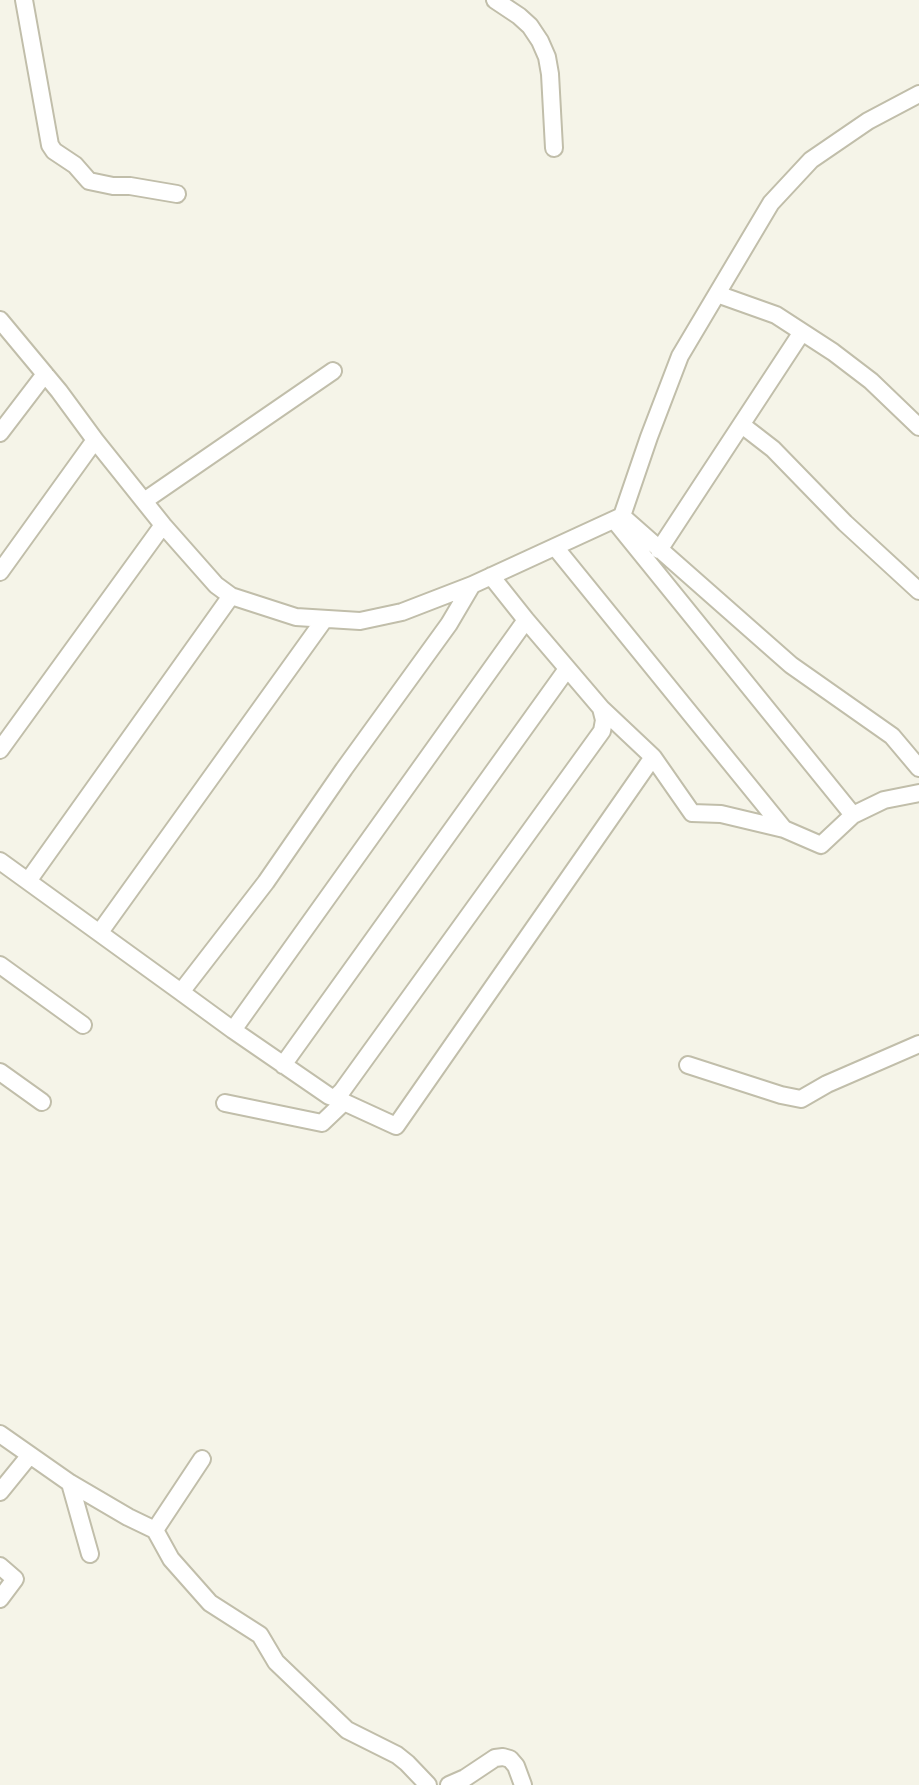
<!DOCTYPE html>
<html>
<head>
<meta charset="utf-8">
<style>
	body { margin:0 }
	canvas { display:block; background:#f5f4e8 }
</style>
</head>
<body>
<canvas width="919" height="1785"></canvas>
<script>
const ctx = document.querySelector('canvas').getContext('2d');
ctx.lineJoin = 'round';
function shape(rows) {
  const path = new Path2D();
  for (const r of rows) {
    path.moveTo(r[0], r[1]);
    for (let i = 2; i < r.length; i += 2) path.lineTo(r[i], r[i + 1]);
  }
  return path;
}
function stroke(path, color, width, dash) {
  ctx.strokeStyle = color;
  ctx.lineWidth = width;
  ctx.lineCap = dash ? 'butt' : 'round';
  ctx.setLineDash(dash || []);
  ctx.stroke(path);
}
const minor = shape([
	[24,0,50,145,54,151,75,165,89,181,113,186,130,186,177,194],
	[495,0,519,16,530,26,540,41,547,57,550,74,554,148],
	[717,294,776,315,833,352,871,381,919,427],
	[0,320,59,391,95,440],
	[742,425,773,449,845,523,919,591],
	[0,433,45,374],
	[144,501,333,371],
	[622,516,791,665,892,736,919,768],
	[614,520,853,815],
	[555,547,784,829],
	[659,550,802,332],
	[0,572,95,440,163,525,216,585,231,596,296,617,360,621,402,612,472,585,622,516,649,437,680,356,771,203,811,160,868,121,919,94],
	[0,750,163,525],
	[653,757,692,813,721,814,784,829,821,845,853,815,884,800,919,793],
	[0,861,181,992,266,882,344,769,449,624,472,585],
	[28,881,231,596],
	[100,932,324,620],
	[0,965,83,1025],
	[181,992,233,1030,329,1096,335,1098,342,1091,602,731,604,720,601,708,526,620,491,576],
	[233,1030,526,620],
	[283,1065,567,669],
	[688,1065,781,1095,801,1099,827,1084,919,1044],
	[0,1072,42,1102],
	[335,1098,396,1126,653,757,601,708],
	[225,1103,322,1123,344,1102],
	[0,1434,70,1483,128,1517,155,1530,202,1459],
	[70,1483,90,1554],
	[0,1492,30,1455],
	[155,1530,171,1559,210,1603,260,1635,276,1662,347,1730,397,1755,407,1763,428,1785],
	[0,1566,15,1579,0,1599],
	[449,1785,465,1778,495,1758,503,1757,510,1759,516,1766,523,1785]
]);
stroke(minor, '#c1beaa', 20);
stroke(minor, '#fff', 16);
</script>
</body>
</html>
